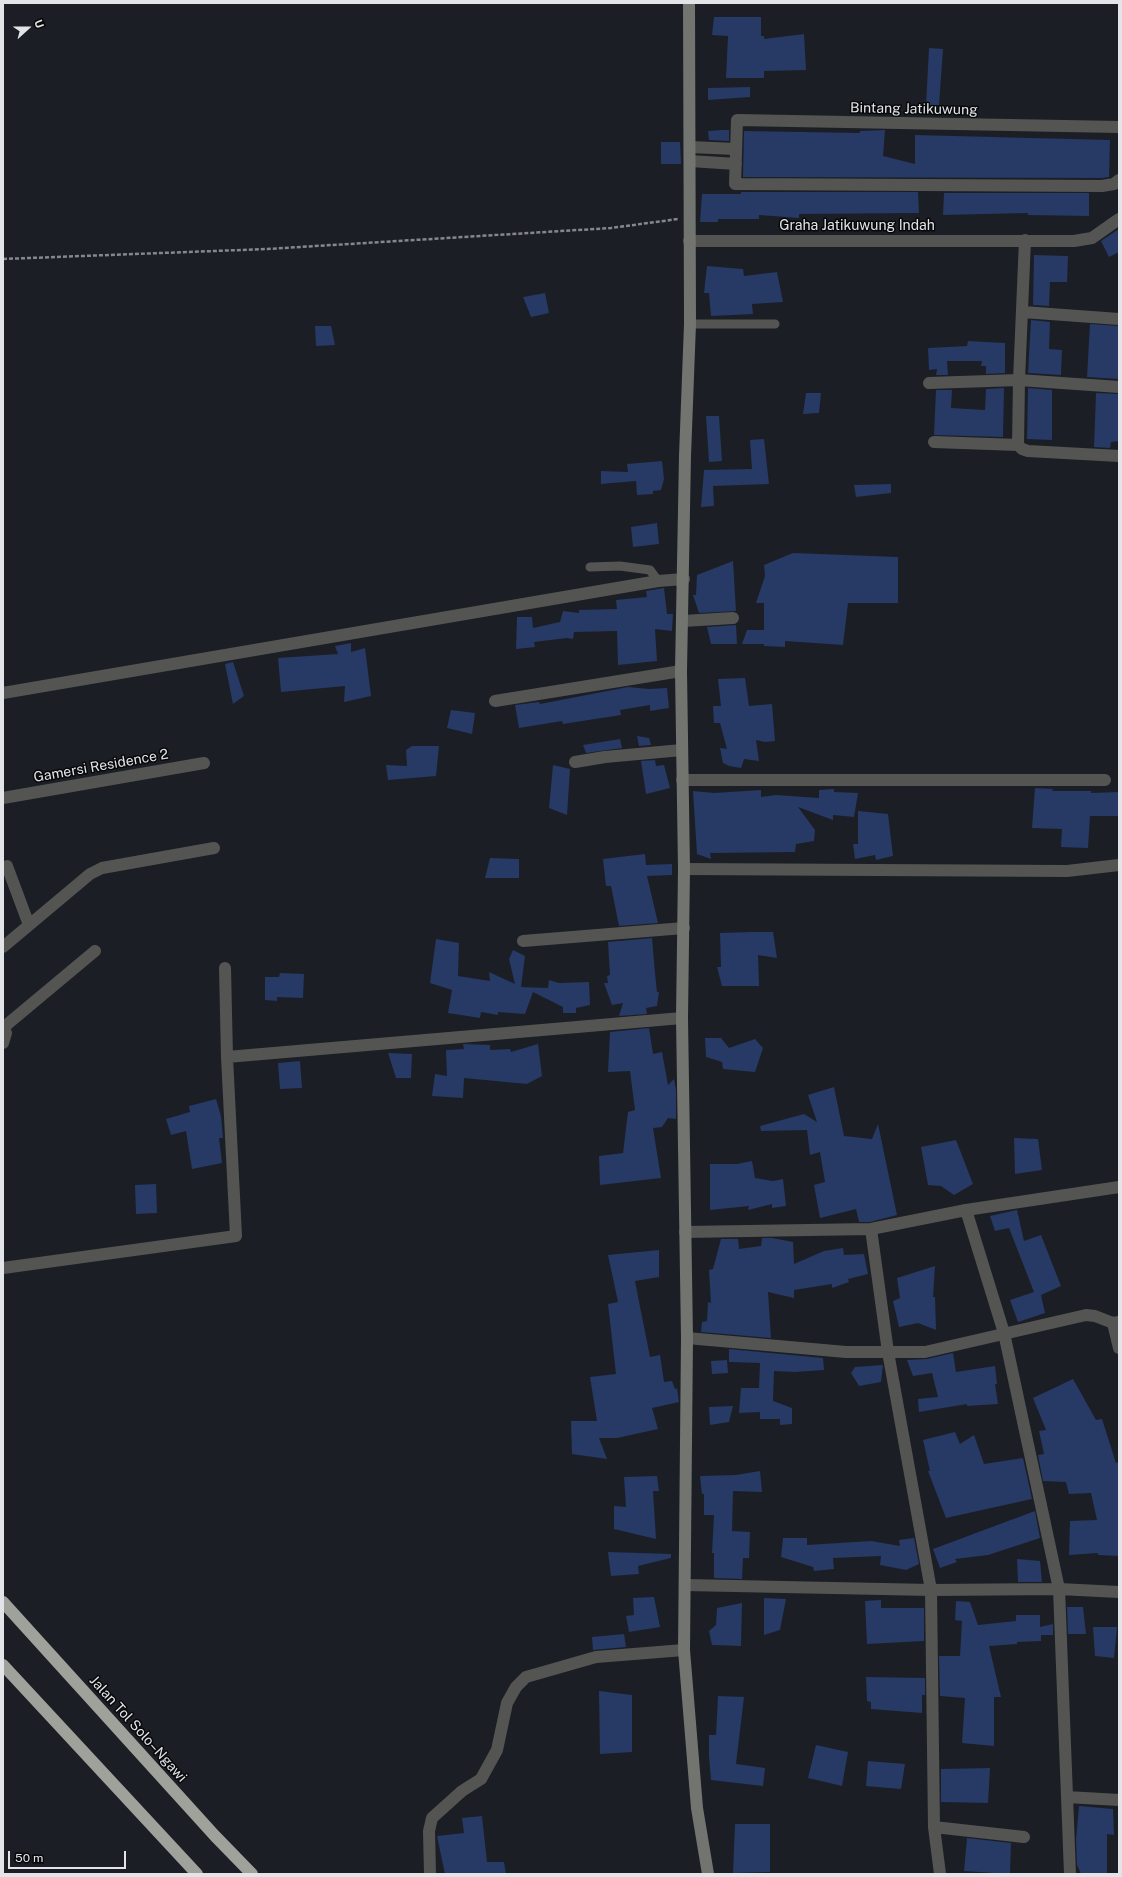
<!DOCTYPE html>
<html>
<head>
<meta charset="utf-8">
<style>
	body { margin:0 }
	#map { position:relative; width:1122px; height:1877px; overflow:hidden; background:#1b1e24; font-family:"Public Sans",sans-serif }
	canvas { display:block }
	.frame { position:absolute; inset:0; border:4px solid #e2e4e8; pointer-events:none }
	.north { position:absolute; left:8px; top:8px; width:40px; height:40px; -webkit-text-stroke:3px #07080a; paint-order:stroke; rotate:69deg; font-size:11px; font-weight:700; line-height:16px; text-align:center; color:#e2e4e8 }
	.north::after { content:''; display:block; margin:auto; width:14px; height:18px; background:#e2e4e8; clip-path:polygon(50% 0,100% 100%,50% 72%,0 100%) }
	.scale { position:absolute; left:8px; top:1851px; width:118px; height:18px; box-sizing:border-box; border:2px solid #e2e4e8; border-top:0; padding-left:5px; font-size:12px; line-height:14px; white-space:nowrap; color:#e2e4e8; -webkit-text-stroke:3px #07080a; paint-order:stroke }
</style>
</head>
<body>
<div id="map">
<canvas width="1122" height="1877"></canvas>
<div class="frame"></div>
<div class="north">U</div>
<div class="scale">50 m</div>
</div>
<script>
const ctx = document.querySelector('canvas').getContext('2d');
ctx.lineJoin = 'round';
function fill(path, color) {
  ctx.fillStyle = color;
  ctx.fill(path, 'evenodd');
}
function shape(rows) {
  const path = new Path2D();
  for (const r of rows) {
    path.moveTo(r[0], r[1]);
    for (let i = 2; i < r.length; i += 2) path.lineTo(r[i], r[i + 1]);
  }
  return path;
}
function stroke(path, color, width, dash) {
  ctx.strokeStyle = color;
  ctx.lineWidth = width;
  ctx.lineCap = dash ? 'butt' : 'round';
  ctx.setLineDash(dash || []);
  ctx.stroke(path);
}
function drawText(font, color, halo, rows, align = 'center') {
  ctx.font = font + ' "Public Sans",sans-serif';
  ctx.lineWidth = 3;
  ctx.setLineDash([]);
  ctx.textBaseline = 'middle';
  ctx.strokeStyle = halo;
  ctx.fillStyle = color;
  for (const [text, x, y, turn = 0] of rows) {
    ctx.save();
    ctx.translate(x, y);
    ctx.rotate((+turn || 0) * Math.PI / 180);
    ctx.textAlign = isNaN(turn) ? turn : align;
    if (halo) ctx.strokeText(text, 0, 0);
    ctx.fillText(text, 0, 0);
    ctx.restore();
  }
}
fill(shape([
	[714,17,761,17,761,36,764,36,764,39,804,34,806,70,764,71,764,78,726,78,728,36,712,35],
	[929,48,943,49,939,105,926,105],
	[750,87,750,97,708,100,708,88],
	[722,130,729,130,729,141,709,140,708,131],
	[885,130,883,156,915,164,915,135,1110,140,1109,177,1101,178,743,177,744,131,860,133,860,131],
	[661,142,680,142,681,164,661,164],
	[741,192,918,192,919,213,799,214,799,218,759,215,759,219,718,219,718,222,700,222,702,194,741,194],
	[944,193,1089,193,1089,216,1028,215,1028,213,943,215],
	[1119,229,1119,252,1109,257,1101,241],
	[1034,255,1068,256,1067,282,1050,282,1049,306,1033,305],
	[707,266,743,269,744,276,777,272,783,302,752,304,753,314,711,316,709,293,704,293],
	[545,293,549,313,531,317,523,297],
	[1031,320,1050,322,1049,349,1062,350,1061,375,1028,373],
	[1090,324,1119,326,1119,379,1087,377],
	[315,326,331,326,335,345,316,346],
	[968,341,1005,343,1005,373,986,374,986,366,981,366,982,361,947,361,948,375,936,375,937,369,929,370,928,348,967,346],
	[1004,388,1003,437,934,435,936,390,952,390,951,408,985,410,986,389],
	[1028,388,1052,390,1052,440,1027,439],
	[806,393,821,393,819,413,803,414],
	[1096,393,1119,394,1119,441,1111,442,1110,448,1094,447],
	[706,416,719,416,722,461,709,462],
	[764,439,769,484,713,486,714,506,701,507,704,470,752,469,750,440],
	[662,461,664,479,661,490,653,491,653,494,637,495,636,481,601,484,601,471,628,472,627,464],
	[891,484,891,493,856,497,854,485],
	[657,523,659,544,633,547,631,527],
	[793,553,898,557,898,603,848,603,843,645,785,641,785,647,764,646,764,644,742,644,747,630,764,630,764,603,756,603,765,576,764,565],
	[733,561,736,611,699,613,693,595,696,595,697,575],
	[664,588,667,614,673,614,672,631,655,629,657,661,618,665,617,631,574,632,573,639,567,638,534,642,535,647,516,649,517,617,532,617,533,628,560,622,563,611,579,613,579,610,617,609,616,600,647,597,646,591],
	[736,625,737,644,711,644,707,627],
	[351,643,351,652,365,648,371,696,344,702,345,686,281,692,278,658,338,654,335,646],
	[233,662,244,696,233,704,225,664],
	[745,678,749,706,772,704,775,741,765,742,756,740,759,761,744,759,741,768,729,766,723,763,720,748,727,749,720,723,714,723,713,706,721,706,718,679],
	[628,687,649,689,667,688,669,708,650,711,650,705,620,710,621,715,563,724,562,721,519,728,515,705,539,702,540,704],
	[451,710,475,713,472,734,447,728],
	[637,736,649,738,651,745,639,746],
	[620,739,622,748,586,753,583,745],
	[412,746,439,746,436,776,388,780,386,765,407,766,406,750],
	[655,760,656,766,664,765,670,788,646,794,641,761],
	[553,765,570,769,567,815,549,808],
	[1035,788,1053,789,1052,791,1091,791,1091,793,1119,792,1119,816,1090,816,1088,848,1061,847,1062,829,1032,828],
	[834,789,834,792,858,793,854,817,833,815,833,820,798,807,815,830,814,841,796,844,795,852,710,853,711,859,697,854,693,791,714,793,761,790,761,797,776,795,819,798,819,790],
	[858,811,888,814,893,856,876,860,875,855,855,859,853,844,858,844],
	[645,854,646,865,672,864,672,875,647,876,658,923,619,926,611,886,606,886,603,859],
	[490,858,519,859,519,878,485,878],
	[750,932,773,932,777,958,758,955,759,986,722,986,717,967,721,967,720,933],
	[652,938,655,973,657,992,659,992,657,1006,646,1008,647,1014,619,1016,623,1003,612,1005,604,983,608,983,607,976,610,975,608,942],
	[436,939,459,943,458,976,490,981,489,972,515,984,509,959,513,950,525,956,521,987,548,988,549,980,559,983,589,982,590,1005,576,1008,576,1013,563,1013,563,1007,533,992,525,1014,498,1012,498,1015,481,1012,480,1018,448,1013,452,990,430,983],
	[280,973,304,974,303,998,277,997,277,1001,265,1000,265,977,279,977],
	[649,1028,653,1054,662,1052,668,1085,674,1079,676,1090,676,1119,668,1118,662,1127,653,1128,661,1178,600,1185,599,1156,623,1153,628,1112,635,1110,630,1071,608,1072,610,1032],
	[705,1038,721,1038,729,1048,755,1039,763,1048,755,1072,723,1069,722,1062,706,1057],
	[463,1044,490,1045,490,1050,510,1049,511,1052,538,1044,542,1076,527,1084,464,1078,463,1098,432,1096,435,1074,447,1076,446,1050,464,1049],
	[388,1053,412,1054,411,1078,396,1078],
	[300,1061,302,1088,280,1089,278,1063],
	[834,1087,844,1136,872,1139,878,1124,897,1215,870,1222,859,1222,856,1209,820,1218,814,1185,825,1182,820,1152,810,1155,807,1130,761,1131,760,1126,804,1114,817,1122,808,1095],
	[216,1099,221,1116,223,1138,219,1138,222,1163,192,1169,186,1131,171,1135,166,1119,190,1112,189,1106],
	[1014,1138,1038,1139,1042,1170,1015,1174],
	[956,1140,973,1184,954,1195,941,1186,928,1185,921,1147],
	[752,1161,755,1178,773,1181,783,1179,786,1206,772,1208,772,1204,748,1210,749,1206,710,1210,710,1164,737,1164],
	[156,1184,157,1213,136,1214,135,1185],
	[1017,1210,1024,1241,1041,1235,1061,1286,1041,1295,1045,1313,1018,1322,1010,1300,1034,1292,1009,1228,995,1231,990,1216],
	[762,1238,772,1238,793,1242,794,1264,824,1251,843,1248,844,1255,864,1254,868,1274,848,1279,849,1282,832,1288,832,1284,794,1290,794,1298,768,1292,771,1338,701,1332,702,1322,707,1321,708,1302,711,1303,709,1270,713,1269,721,1239,738,1239,739,1249,761,1246],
	[659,1250,659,1277,635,1281,650,1357,660,1355,664,1382,672,1381,675,1389,677,1388,679,1402,652,1408,658,1429,617,1438,599,1438,607,1459,572,1454,571,1421,597,1421,590,1377,616,1374,608,1304,618,1302,608,1255],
	[935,1266,933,1297,935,1297,936,1330,918,1323,899,1327,893,1301,900,1298,897,1278],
	[729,1349,823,1358,824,1370,795,1372,774,1371,773,1401,792,1408,792,1424,780,1425,780,1419,760,1419,760,1412,739,1413,741,1388,759,1388,760,1363,729,1362],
	[953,1353,956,1372,995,1366,997,1384,995,1384,998,1404,967,1406,967,1404,919,1412,918,1399,938,1397,932,1373,913,1376,907,1360,927,1359],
	[727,1360,728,1373,712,1374,711,1361],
	[883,1365,881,1382,859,1386,851,1373,855,1367],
	[1073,1379,1096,1420,1102,1419,1116,1463,1119,1462,1119,1556,1098,1555,1098,1553,1069,1555,1070,1521,1097,1520,1091,1493,1069,1494,1066,1482,1043,1481,1038,1455,1044,1454,1039,1431,1046,1430,1033,1398],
	[733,1406,729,1422,710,1425,709,1407],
	[955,1432,960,1444,974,1435,984,1464,1023,1458,1032,1499,946,1518,928,1471,930,1471,923,1440],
	[760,1471,762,1492,733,1491,732,1531,750,1532,749,1558,743,1558,742,1579,714,1578,714,1553,712,1553,714,1515,704,1515,704,1494,702,1494,700,1476,736,1475],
	[657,1476,659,1491,653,1491,656,1539,614,1529,614,1506,626,1507,624,1477],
	[1035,1511,1040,1538,988,1555,955,1559,957,1562,940,1568,933,1549],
	[783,1538,807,1538,807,1545,871,1541,900,1546,899,1540,914,1538,919,1564,906,1570,880,1565,881,1556,833,1558,834,1569,814,1571,813,1567,781,1557],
	[608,1552,671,1554,671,1558,638,1566,639,1574,611,1576],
	[1017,1559,1040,1561,1042,1582,1018,1582],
	[654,1597,660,1627,629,1632,626,1616,634,1615,633,1598],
	[764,1598,786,1599,780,1630,764,1635],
	[881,1600,881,1608,924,1608,924,1641,867,1644,865,1601],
	[956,1601,970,1602,978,1625,1016,1621,1016,1615,1040,1615,1040,1627,1053,1624,1053,1635,1041,1635,1041,1641,1017,1642,1017,1644,989,1646,1001,1697,994,1697,994,1746,962,1743,965,1698,940,1696,939,1656,960,1656,962,1621,955,1620],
	[742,1603,741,1646,712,1645,709,1631,716,1625,717,1608],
	[1067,1607,1083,1607,1086,1634,1068,1634],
	[1093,1627,1117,1627,1114,1658,1095,1656],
	[624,1634,626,1647,593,1650,592,1637],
	[866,1677,925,1678,925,1695,922,1695,922,1713,871,1709,871,1702,867,1701],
	[599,1691,632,1695,632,1752,600,1754],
	[718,1696,744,1697,736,1764,765,1768,763,1786,711,1780,709,1756,709,1735,716,1735],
	[816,1745,848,1752,842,1786,808,1778],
	[868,1761,905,1764,901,1789,866,1786],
	[990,1768,988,1803,941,1802,941,1769],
	[1079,1806,1113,1809,1114,1835,1107,1834,1107,1874,1081,1874,1077,1865,1076,1840],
	[482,1816,487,1862,504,1862,506,1874,445,1874,437,1836,464,1833,462,1818],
	[735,1824,770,1824,770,1872,733,1873],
	[967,1838,1011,1843,1010,1874,964,1871]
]), '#273965');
stroke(shape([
	[3,259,267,249,611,228,678,219]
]), '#85878c', 2.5, [4, 2]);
stroke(shape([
	[690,324,775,324],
	[590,567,620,566,650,570,658,581]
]), '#545552', 9);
stroke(shape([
	[1119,127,737,120,735,184,1102,186,1114,184,1119,180],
	[690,147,736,149],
	[690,161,736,164],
	[1025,240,1019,380,1018,445,1022,449,1028,451,1119,456],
	[689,241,1074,241,1092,238,1119,219],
	[1023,312,1119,319],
	[929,383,1019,380,1119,387],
	[934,442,1018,445],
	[683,621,733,618],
	[3,693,658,581,684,579],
	[495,701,681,671],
	[575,762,605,757,682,750],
	[682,780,1105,780],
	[3,798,204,763],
	[7,866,29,925],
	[684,869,1067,871,1119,865],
	[523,941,684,928],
	[3,947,90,874,102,868,214,848],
	[3,1025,6,1033,3,1043],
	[4,1027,95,951],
	[227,1057,682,1018],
	[966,1210,1004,1333,1059,1589,1070,1874],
	[871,1229,888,1352,931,1590,934,1827,940,1874],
	[685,1232,871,1229,966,1210,1119,1187],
	[3,1268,236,1236,227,1057,225,968],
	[1113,1323,1119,1348],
	[687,1338,846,1352,925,1352,1086,1315,1095,1316,1113,1323,1119,1322],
	[685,1585,931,1590,1059,1589,1119,1592],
	[1067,1797,1119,1800],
	[934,1827,1024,1837],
	[430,1874,429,1831,432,1818,462,1791,481,1779,497,1750,507,1703,516,1687,526,1677,596,1657,684,1650]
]), '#545552', 12);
stroke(shape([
	[689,3,690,324,685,456,681,671,684,869,682,1018,687,1338,684,1650,697,1808,708,1874]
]), '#72746f', 12);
stroke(shape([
	[3,1602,215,1836,252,1874],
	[3,1665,197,1874]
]), '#9fa29a', 12);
drawText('14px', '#e2e4e8', '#07080a', [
	["Bintang Jatikuwung",914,109,1],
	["Graha Jatikuwung Indah",857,226],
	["Gamersi Residence 2",101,766,-10],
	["Jalan Tol Solo–Ngawi",138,1729,48]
]);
</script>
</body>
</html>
